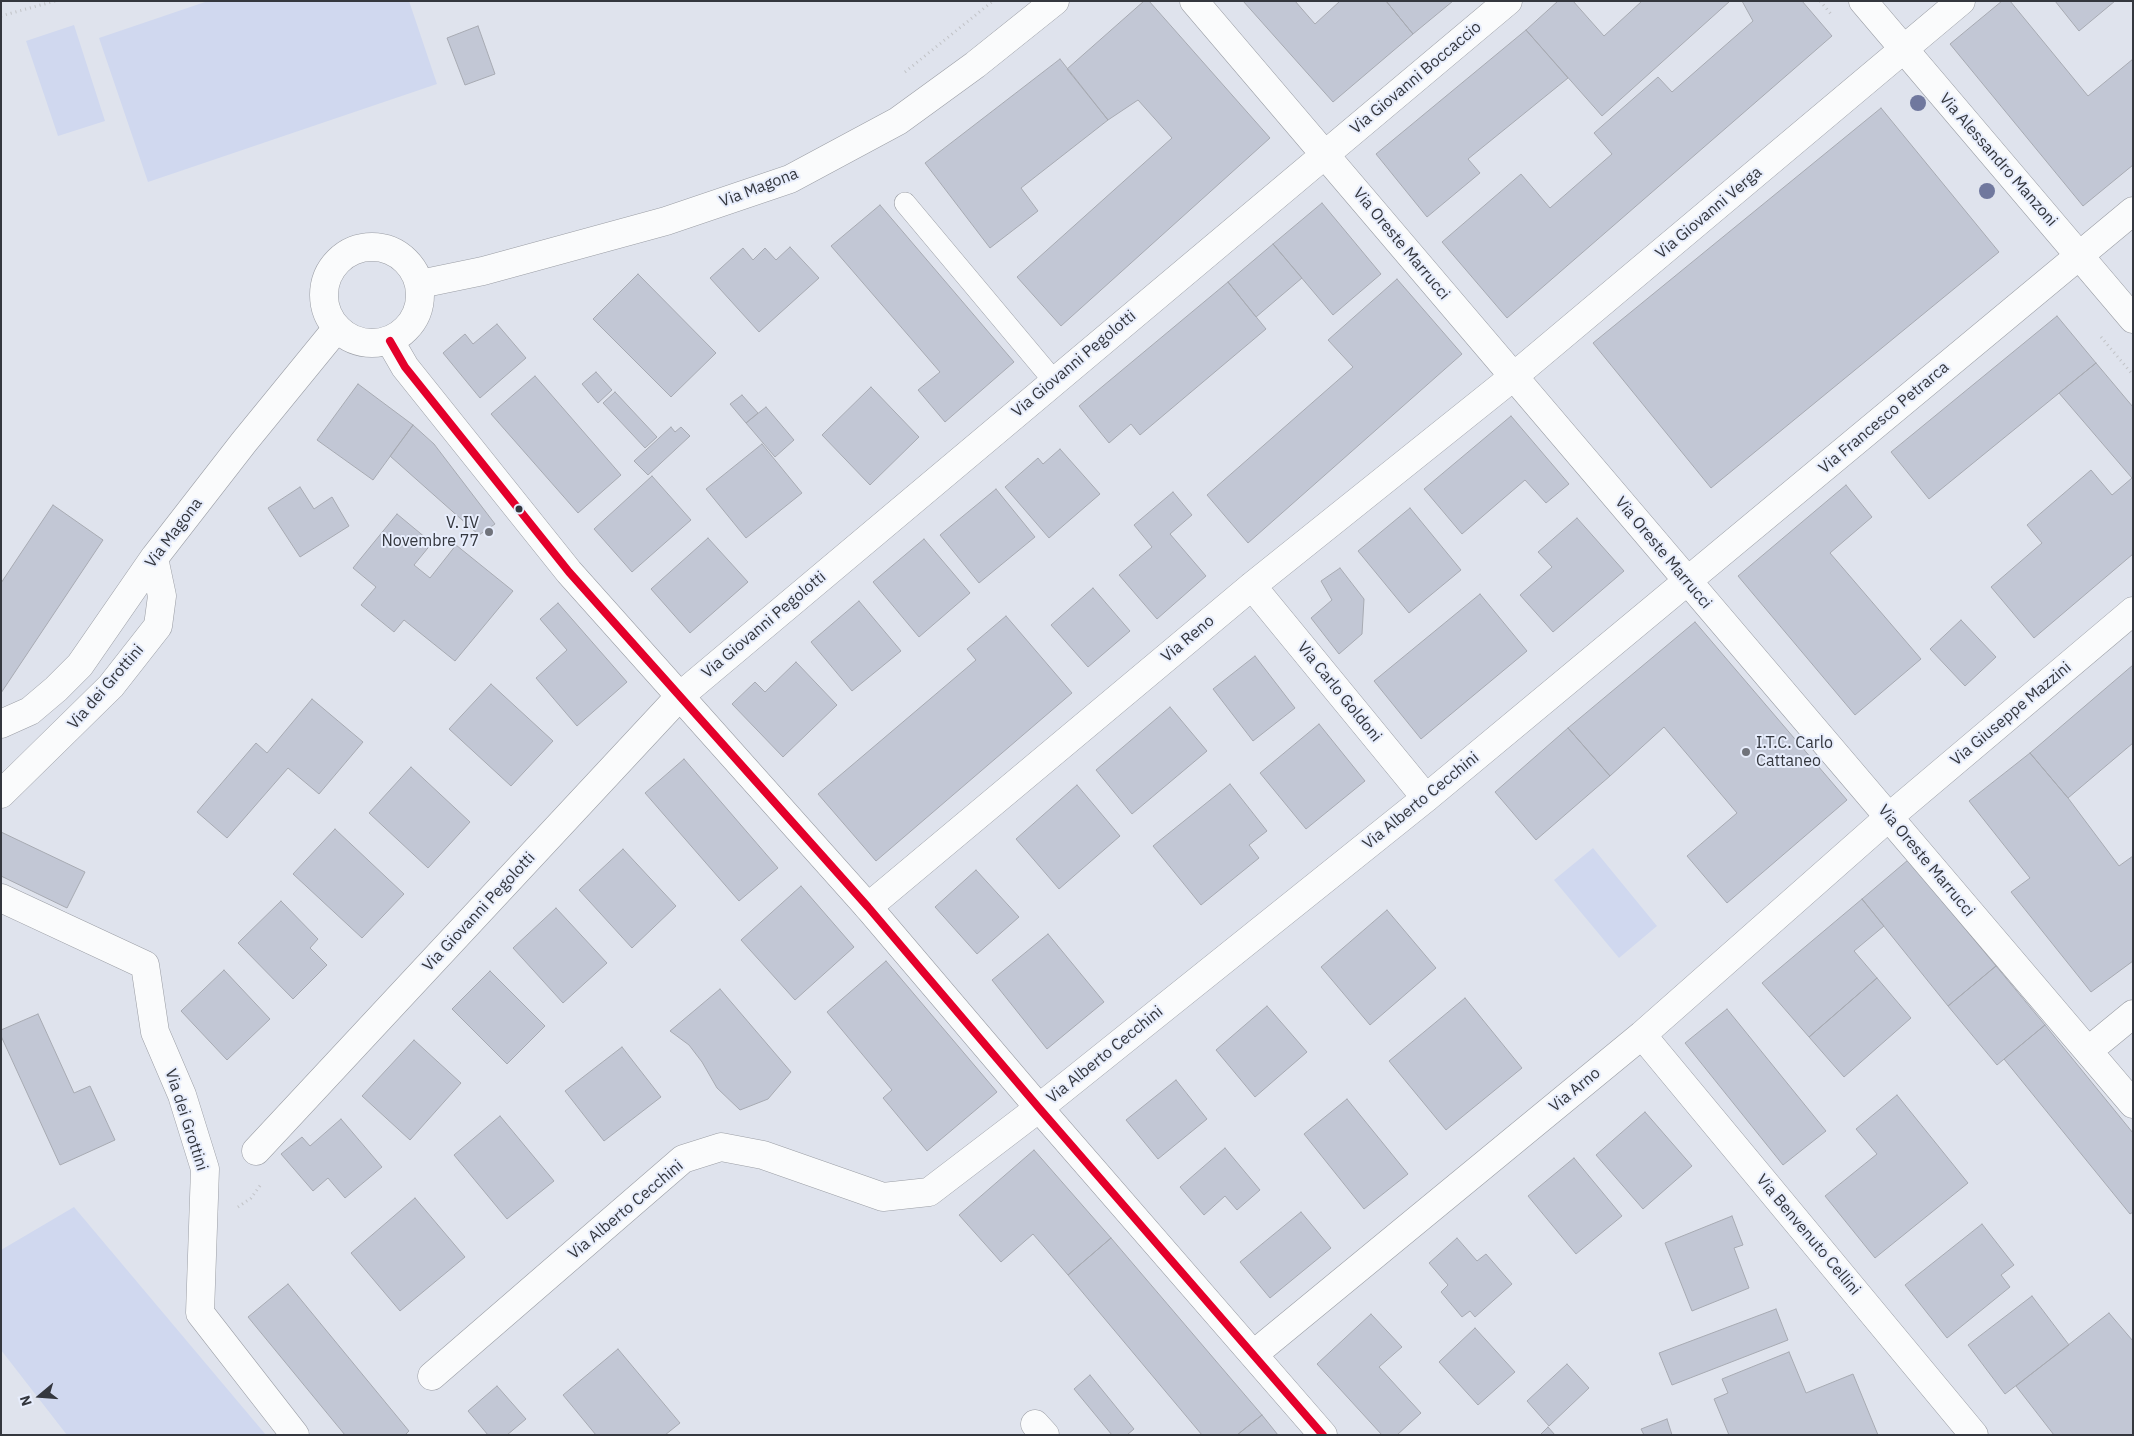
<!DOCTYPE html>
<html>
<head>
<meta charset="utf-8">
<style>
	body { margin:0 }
	#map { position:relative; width:2134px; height:1436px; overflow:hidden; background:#dfe3ed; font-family:"IBM Plex Sans",sans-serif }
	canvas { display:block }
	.frame { position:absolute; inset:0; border:2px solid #34373e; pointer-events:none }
	.north { position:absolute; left:15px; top:1371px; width:50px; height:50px; -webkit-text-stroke:4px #e7edfc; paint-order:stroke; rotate:252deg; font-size:14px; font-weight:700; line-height:20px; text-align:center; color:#34373e }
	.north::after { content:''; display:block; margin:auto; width:18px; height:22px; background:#34373e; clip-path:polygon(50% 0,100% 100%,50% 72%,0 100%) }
</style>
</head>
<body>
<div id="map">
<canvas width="2134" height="1436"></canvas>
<div class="frame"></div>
<div class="north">N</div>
</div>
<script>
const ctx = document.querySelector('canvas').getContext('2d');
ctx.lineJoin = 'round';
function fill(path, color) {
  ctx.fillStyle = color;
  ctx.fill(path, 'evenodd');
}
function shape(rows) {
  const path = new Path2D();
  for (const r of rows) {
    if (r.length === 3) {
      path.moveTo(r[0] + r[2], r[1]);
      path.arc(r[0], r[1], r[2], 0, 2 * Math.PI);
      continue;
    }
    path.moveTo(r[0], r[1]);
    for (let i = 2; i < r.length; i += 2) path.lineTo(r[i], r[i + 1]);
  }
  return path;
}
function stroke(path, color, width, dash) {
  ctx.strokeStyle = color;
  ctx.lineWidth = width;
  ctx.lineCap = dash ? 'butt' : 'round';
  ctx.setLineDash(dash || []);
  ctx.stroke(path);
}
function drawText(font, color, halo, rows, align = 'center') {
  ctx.font = font + ' "IBM Plex Sans",sans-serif';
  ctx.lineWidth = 4;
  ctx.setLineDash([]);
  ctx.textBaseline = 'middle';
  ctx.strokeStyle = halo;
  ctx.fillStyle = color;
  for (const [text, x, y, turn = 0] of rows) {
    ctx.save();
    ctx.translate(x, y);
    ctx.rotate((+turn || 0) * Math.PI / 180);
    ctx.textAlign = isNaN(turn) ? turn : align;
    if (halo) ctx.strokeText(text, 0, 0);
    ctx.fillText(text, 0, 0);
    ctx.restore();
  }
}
fill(shape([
	[208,1,409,1,437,84,148,182,99,38],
	[74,25,105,121,58,136,26,41],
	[1593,848,1657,926,1619,958,1554,880],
	[74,1207,266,1435,67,1435,1,1350,1,1250]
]), '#d0d8ef');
const building = shape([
	[1144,1,1149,1,1270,138,1061,326,1017,277,1172,138,1138,100,1108,120,1067,69,1144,1],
	[1243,1,1295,1,1315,24,1340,1,1386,1,1413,34,1333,102,1243,1],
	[1386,1,1453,1,1413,34,1386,1],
	[1558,1,1573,1,1604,36,1642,1,1730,1,1602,116,1526,30,1558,1],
	[1742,1,1802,1,1832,36,1507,318,1442,242,1521,174,1550,208,1612,154,1594,133,1658,77,1672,92,1753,21,1742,1],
	[2002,1,2010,1,2088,96,2133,59,2133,165,2083,206,1950,44,2002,1],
	[2055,1,2115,1,2079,31,2055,1],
	[478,26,495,74,465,85,447,38,478,26],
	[1526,30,1568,78,1468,159,1480,173,1427,217,1376,154,1526,30],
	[1060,59,1108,120,1021,188,1038,211,990,248,925,163,1060,59],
	[1881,108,1999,252,1711,488,1593,343,1881,108],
	[1322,203,1381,274,1333,315,1273,244,1322,203],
	[880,205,1014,362,945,422,918,390,940,372,831,246,880,205],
	[1273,244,1302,278,1256,317,1228,282,1273,244],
	[790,247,819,278,759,332,710,278,743,248,753,260,765,248,776,260,790,247],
	[638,274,716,353,671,397,593,319,638,274],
	[1397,279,1462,354,1248,543,1207,495,1353,367,1328,340,1397,279],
	[1228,282,1266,329,1140,435,1131,424,1109,443,1079,406,1228,282],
	[2057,316,2096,363,1929,499,1891,452,2057,316],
	[497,324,526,358,480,398,443,353,465,334,473,344,497,324],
	[2096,363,2133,407,2133,554,2034,638,1991,587,2042,543,2027,525,2091,470,2112,495,2132,478,2059,393,2096,363],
	[596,372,612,390,598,403,582,384,596,372],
	[535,376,621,475,578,513,491,414,535,376],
	[358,384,413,425,373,480,317,440,358,384],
	[871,387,919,437,870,485,822,435,871,387],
	[615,392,657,437,645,448,603,403,615,392],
	[742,395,758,413,746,423,730,404,742,395],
	[766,407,794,440,775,457,746,423,766,407],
	[1511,416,1569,484,1546,503,1525,480,1462,534,1424,489,1511,416],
	[413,425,434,444,495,524,479,535,390,456,413,425],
	[671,427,675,432,681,427,690,436,648,475,634,461,671,427],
	[762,444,802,493,746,538,706,489,762,444],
	[1060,449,1100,494,1049,538,1005,487,1038,458,1043,464,1060,449],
	[652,476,691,520,632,572,594,529,652,476],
	[1846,485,1872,517,1830,553,1921,659,1855,715,1738,576,1846,485],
	[300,487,314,509,332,497,349,526,300,557,268,508,300,487],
	[996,489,1035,537,979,583,940,535,996,489],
	[1173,492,1192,515,1170,534,1206,576,1157,619,1119,575,1152,547,1134,525,1173,492],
	[53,505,103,540,1,693,1,583,53,505],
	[1410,508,1461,570,1409,613,1358,551,1410,508],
	[397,514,432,543,414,565,430,578,456,545,513,591,455,661,404,620,394,632,361,605,376,587,353,568,397,514],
	[1577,518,1624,571,1553,632,1520,595,1552,567,1538,552,1577,518],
	[708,538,748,582,690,633,651,589,708,538],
	[924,539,970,593,919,637,873,582,924,539],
	[1340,568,1364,599,1362,634,1339,654,1311,618,1332,600,1321,581,1340,568],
	[1093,588,1130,631,1088,667,1051,625,1093,588],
	[1480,594,1527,651,1421,739,1374,681,1480,594],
	[859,601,901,651,852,691,811,642,859,601],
	[558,603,627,682,577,726,536,678,567,650,540,619,558,603],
	[1006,616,1072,693,876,861,818,794,976,660,967,649,1006,616],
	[1961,620,1996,657,1965,686,1930,649,1961,620],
	[1695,622,1847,800,1727,903,1687,856,1737,813,1664,727,1610,776,1568,728,1695,622],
	[1255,656,1295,708,1253,741,1213,689,1255,656],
	[796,662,837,705,783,757,732,704,755,682,765,692,796,662],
	[2133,665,2133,743,2068,798,2030,753,2133,665],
	[491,684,553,741,511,786,449,729,491,684],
	[312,699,363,742,319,794,288,768,227,838,197,812,256,743,267,753,312,699],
	[1170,707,1207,751,1132,814,1096,770,1170,707],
	[1319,724,1365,781,1306,829,1260,773,1319,724],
	[1568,728,1610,776,1536,840,1495,792,1568,728],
	[2030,753,2068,798,2119,866,2133,856,2133,961,2091,992,2011,892,2030,878,1969,801,2030,753],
	[684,759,778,868,739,901,645,793,684,759],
	[411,767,470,822,428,868,369,813,411,767],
	[1230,784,1267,831,1249,845,1259,858,1201,905,1153,846,1230,784],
	[1077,785,1120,836,1059,889,1016,839,1077,785],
	[335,829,404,894,362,938,293,874,335,829],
	[1,832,85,872,67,908,1,876,1,832],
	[623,849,676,906,632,948,579,890,623,849],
	[1908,860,1996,966,1948,1006,1862,899,1908,860],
	[976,870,1019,917,977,954,935,907,976,870],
	[801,886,854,947,795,1000,741,940,801,886],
	[1862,899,1884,926,1854,951,1877,978,1809,1037,1762,983,1862,899],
	[281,901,318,939,310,948,327,965,293,999,238,943,281,901],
	[556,908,607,963,563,1003,513,948,556,908],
	[1387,910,1436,968,1370,1025,1321,967,1387,910],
	[1048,934,1104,1002,1047,1049,992,980,1048,934],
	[886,961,997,1092,927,1151,883,1098,892,1090,827,1012,886,961],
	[1996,966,2045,1025,1997,1065,1948,1006,1996,966],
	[224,970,270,1019,227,1060,181,1011,224,970],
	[490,971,545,1026,507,1064,452,1009,490,971],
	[1877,978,1911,1018,1844,1077,1809,1037,1877,978],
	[720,989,791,1072,768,1099,740,1110,717,1088,702,1062,689,1045,670,1031,720,989],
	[1465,998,1522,1068,1446,1130,1389,1061,1465,998],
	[1267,1006,1307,1052,1255,1097,1216,1050,1267,1006],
	[1727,1009,1826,1131,1783,1165,1685,1043,1727,1009],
	[38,1014,74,1093,90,1086,115,1140,60,1165,1,1036,1,1030,38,1014],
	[2045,1025,2133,1133,2133,1212,2130,1214,2004,1059,2045,1025],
	[414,1040,461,1083,410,1140,362,1096,414,1040],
	[622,1047,661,1097,604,1141,565,1091,622,1047],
	[1176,1080,1207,1119,1158,1159,1126,1120,1176,1080],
	[1897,1095,1968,1183,1875,1258,1825,1196,1877,1154,1856,1129,1897,1095],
	[1347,1099,1408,1174,1364,1209,1304,1134,1347,1099],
	[1645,1112,1692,1166,1643,1209,1596,1155,1645,1112],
	[500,1116,554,1181,507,1219,454,1155,500,1116],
	[341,1119,382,1167,345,1198,328,1178,313,1191,281,1154,302,1137,310,1146,341,1119],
	[1225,1148,1260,1190,1237,1210,1225,1196,1204,1215,1180,1187,1225,1148],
	[1034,1150,1111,1238,1068,1275,1033,1234,1001,1262,959,1215,1034,1150],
	[1574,1158,1622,1216,1576,1254,1528,1196,1574,1158],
	[415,1198,465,1257,400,1311,351,1253,415,1198],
	[1301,1212,1331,1248,1270,1298,1240,1262,1301,1212],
	[1732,1216,1743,1245,1734,1248,1749,1288,1692,1311,1665,1243,1732,1216],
	[1982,1224,2014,1265,2001,1275,2010,1287,1947,1338,1905,1285,1982,1224],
	[1111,1238,1262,1415,1237,1435,1202,1435,1068,1275,1111,1238],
	[1457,1238,1477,1261,1486,1254,1512,1284,1475,1317,1470,1311,1462,1317,1441,1292,1448,1285,1429,1263,1457,1238],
	[288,1284,409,1431,405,1435,345,1435,248,1317,288,1284],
	[2032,1296,2069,1345,2005,1394,1968,1345,2032,1296],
	[1776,1309,1788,1340,1672,1385,1659,1353,1776,1309],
	[2109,1313,2133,1341,2133,1435,2054,1435,2016,1386,2109,1313],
	[1371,1314,1402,1347,1379,1367,1421,1413,1397,1435,1382,1435,1317,1364,1371,1314],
	[1475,1328,1515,1372,1478,1405,1439,1362,1475,1328],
	[618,1349,680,1423,665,1435,596,1435,563,1395,618,1349],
	[1789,1352,1806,1393,1853,1374,1878,1435,1729,1435,1714,1399,1728,1393,1722,1379,1789,1352],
	[1567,1364,1589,1388,1549,1426,1527,1401,1567,1364],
	[1090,1375,1134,1429,1127,1435,1112,1435,1074,1389,1090,1375],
	[497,1386,526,1419,507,1435,488,1435,468,1411,497,1386],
	[1262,1415,1278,1435,1237,1435,1262,1415],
	[1667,1419,1672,1435,1644,1435,1641,1429,1667,1419],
	[1548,1427,1555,1435,1540,1435,1548,1427]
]);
fill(building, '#c2c7d5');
stroke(building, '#a7aab2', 1);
const lane = shape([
	[905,203,1054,381]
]);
const street = shape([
	[1194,1,2133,1104],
	[1863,1,2133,319],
	[1252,586,1426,798],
	[1,724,30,711,56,689,80,665,154,558,244,442,337,328],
	[1,794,111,686,158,626,162,596,154,558],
	[1,898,145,965,155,1032,182,1095,205,1169,200,1313,295,1435],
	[868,907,1252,586,1513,377,1961,1],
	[1642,1035,1974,1435],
	[2088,1051,2133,1014],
	[256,1151,680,696,1508,1],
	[1254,1354,1642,1035,1889,817,2133,611],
	[432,1376,683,1159,721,1147,763,1155,883,1197,929,1192,1039,1108,1426,798,2133,211],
	[1035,1424,1045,1435]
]);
const secondary = shape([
	[372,295,48],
	[420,284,483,271,666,221,790,179,898,121,975,65,1055,1],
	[390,341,405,367,569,572,868,907,1039,1108,1323,1435]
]);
stroke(lane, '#9a9da4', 22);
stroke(street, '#9a9da4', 29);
stroke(secondary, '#9a9da4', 29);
stroke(shape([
	[1820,1,1831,14],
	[1,16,55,1],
	[905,72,993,1],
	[2101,337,2133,375],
	[238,1207,251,1198,262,1183]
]), '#c1c3c7', 3, [1, 4]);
stroke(lane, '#fafbfc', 21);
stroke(street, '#fafbfc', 28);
stroke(secondary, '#fafbfc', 28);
stroke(shape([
	[390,341,405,367,569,572,868,907,1039,1108,1323,1435]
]), '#e4002b', 8);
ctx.fillStyle = '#70789e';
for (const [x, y] of [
	[1918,103],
	[1987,191]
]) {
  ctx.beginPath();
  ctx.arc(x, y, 8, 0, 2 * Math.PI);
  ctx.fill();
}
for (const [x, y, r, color] of [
	[519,509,4.5,"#34373e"],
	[489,532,5,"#70737b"],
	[1746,752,5,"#70737b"]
]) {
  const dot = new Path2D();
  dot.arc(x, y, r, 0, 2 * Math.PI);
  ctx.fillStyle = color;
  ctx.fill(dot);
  stroke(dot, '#e7edfc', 2);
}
drawText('16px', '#34373e', '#e7edfc', [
	["Via Giovanni Boccaccio",1416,78,-40],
	["Via Alessandro Manzoni",1998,160,49],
	["Via Magona",759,188,-21],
	["Via Giovanni Verga",1709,213,-40],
	["Via Oreste Marrucci",1401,244,50],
	["Via Giovanni Pegolotti",1074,364,-40],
	["Via Francesco Petrarca",1884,418,-40],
	["Via Magona",174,533,-53],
	["Via Oreste Marrucci",1663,553,50],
	["Via Giovanni Pegolotti",764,625,-40],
	["Via Reno",1188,639,-40],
	["Via dei Grottini",106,687,-49],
	["Via Carlo Goldoni",1339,692,51],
	["Via Giuseppe Mazzini",2011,714,-40],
	["Via Alberto Cecchini",1421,801,-39],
	["Via Oreste Marrucci",1926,861,50],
	["Via Giovanni Pegolotti",479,912,-47],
	["Via Alberto Cecchini",1105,1055,-39],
	["Via Arno",1575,1090,-39],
	["Via dei Grottini",186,1120,72],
	["Via Alberto Cecchini",626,1210,-40],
	["Via Benvenuto Cellini",1808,1235,50]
]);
drawText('16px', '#34373e', '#e7edfc', [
	["V. IV",479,523],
	["Novembre 77",479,541],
	["I.T.C. Carlo",1756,743,"left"],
	["Cattaneo",1756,761,"left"]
], 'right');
</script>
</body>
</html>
